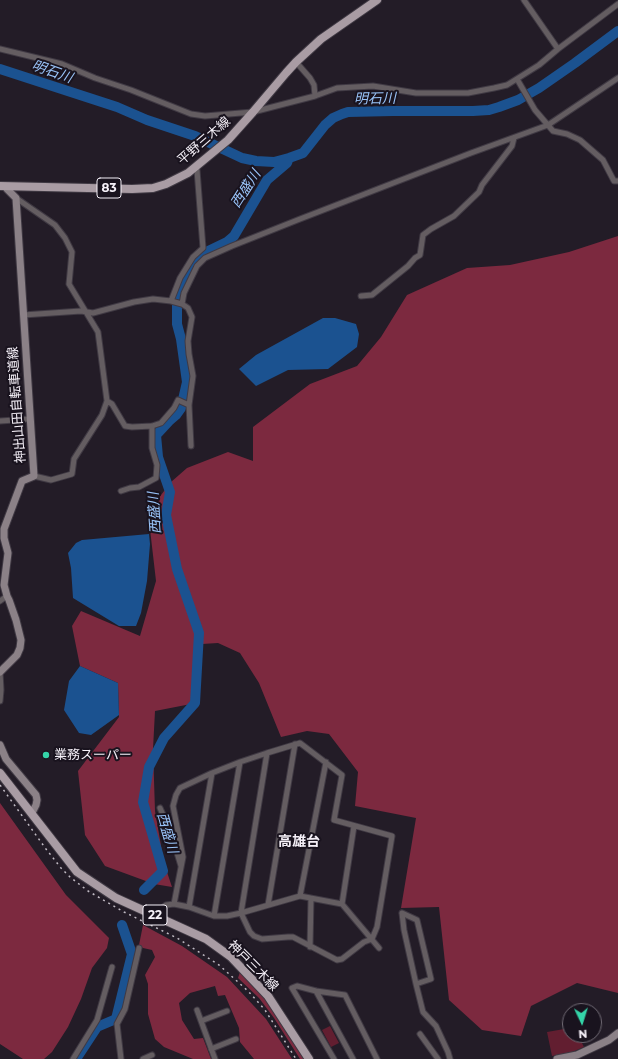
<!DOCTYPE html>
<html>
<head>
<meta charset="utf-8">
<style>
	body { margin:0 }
	#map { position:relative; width:618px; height:1059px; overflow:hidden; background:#231c27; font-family:Montserrat,sans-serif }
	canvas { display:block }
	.north { position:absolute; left:562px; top:1003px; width:40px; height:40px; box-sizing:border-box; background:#19131e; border:1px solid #716b75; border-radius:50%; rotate:176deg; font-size:11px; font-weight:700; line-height:16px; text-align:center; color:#f5f0f8 }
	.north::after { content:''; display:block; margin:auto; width:14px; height:18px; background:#34d4a8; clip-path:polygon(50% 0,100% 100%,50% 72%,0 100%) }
</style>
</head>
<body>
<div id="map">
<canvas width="618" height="1059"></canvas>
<div class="north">N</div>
</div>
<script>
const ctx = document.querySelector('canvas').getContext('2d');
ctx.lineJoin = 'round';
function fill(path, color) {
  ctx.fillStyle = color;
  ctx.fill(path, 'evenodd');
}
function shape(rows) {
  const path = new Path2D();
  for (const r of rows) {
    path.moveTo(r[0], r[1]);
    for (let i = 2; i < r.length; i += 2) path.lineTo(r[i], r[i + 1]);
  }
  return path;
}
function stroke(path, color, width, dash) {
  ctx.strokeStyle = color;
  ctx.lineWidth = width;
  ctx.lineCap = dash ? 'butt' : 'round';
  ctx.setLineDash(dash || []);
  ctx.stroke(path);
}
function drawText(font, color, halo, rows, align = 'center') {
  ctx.font = font + ' Montserrat,"Noto Sans JP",sans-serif';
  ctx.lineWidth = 4;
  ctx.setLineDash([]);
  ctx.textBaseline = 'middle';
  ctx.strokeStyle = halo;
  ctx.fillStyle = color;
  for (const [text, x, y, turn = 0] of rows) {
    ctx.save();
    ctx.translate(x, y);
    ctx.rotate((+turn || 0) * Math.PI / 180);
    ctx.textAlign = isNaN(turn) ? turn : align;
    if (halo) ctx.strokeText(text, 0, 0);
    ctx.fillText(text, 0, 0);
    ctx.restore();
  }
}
fill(shape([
	[330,1026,339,1043,331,1047,322,1030],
	[570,1028,570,1035,578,1035,584,1047,572,1052,552,1056,547,1032]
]), '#621e30');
fill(shape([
	[618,236,618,993,577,983,531,1006,521,1036,482,1030,449,1000,439,907,401,908,416,818,355,806,358,772,329,734,307,731,281,737,259,683,240,653,218,643,202,644,191,704,155,711,153,749,155,811,164,863,172,887,154,884,105,866,85,835,78,771,119,717,118,683,80,666,72,626,81,611,140,636,156,581,148,512,171,482,187,468,228,452,253,461,253,427,310,384,357,366,381,337,407,295,467,268,510,265,569,252],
	[0,803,66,895,109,938,107,948,92,968,81,999,68,1027,52,1052,44,1059,23,1059,0,1044],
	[143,925,182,946,227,977,266,1019,292,1059,254,1059,240,1042,239,1028,225,995,218,996,215,986,190,993,179,1003,182,1020,194,1039,203,1038,211,1059,193,1059,164,1047,155,1039,148,1014,148,984,145,975,155,957,152,950,143,948,139,945],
	[240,972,266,999,304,1059,300,1059,274,1018,259,998,238,978]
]), '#7c293f');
fill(shape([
	[323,318,335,318,356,324,359,334,357,347,328,369,288,370,256,386,239,369,256,355],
	[149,534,150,544,147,581,141,613,136,626,119,626,73,598,71,568,68,553,76,543,82,540],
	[80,666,118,683,119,715,91,735,79,733,64,710,69,681]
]), '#1b5290');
stroke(shape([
	[0,69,117,107,147,120,195,136,242,158,256,161,274,162,289,158,303,153,325,125,333,118,342,114,348,112,393,111,473,111,489,110,499,107,518,100,539,88,575,63,618,31],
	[144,890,163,871,143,802,149,767,164,738,195,703,199,633,177,569,166,515,170,492,158,457,156,435,169,421,176,415,181,408,187,382,181,339,177,324,177,300,183,283,193,264,200,255,227,242,234,236,267,180,287,163,289,158],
	[76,1059,97,1027,116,1019,132,954,122,925]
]), '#1b5290', 10);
const street = shape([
	[524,0,558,49],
	[0,49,62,64,95,78,131,90,191,114,205,116,253,112,315,96,337,88,373,86,416,93,468,93,494,88,507,85,539,65,558,49,618,4],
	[296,62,310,78,314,85,315,96],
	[517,79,535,110,553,131,567,134,580,140,603,160,614,181,618,181],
	[16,198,55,225,65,238,72,252,69,284,98,332,107,401,102,415,74,459,72,474,51,480,34,476],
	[361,296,372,295,408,266,415,258,420,255,423,235,431,229,454,216,479,192,482,185,512,146,514,138],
	[171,301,180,278,193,257,203,248,197,170,196,166],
	[182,304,184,293,197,266,205,258,232,246,300,219,471,153,548,125,618,78],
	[23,315,81,311,93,313,134,302,153,299,171,301,182,304,188,308,192,317,188,341,189,354,193,376,189,405,191,446],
	[107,401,112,404,125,426,132,427,152,426,161,423,174,408,178,400,189,405],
	[0,421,29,419],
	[121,491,130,488,139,487,156,478,157,465,152,448,152,426],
	[0,601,7,596],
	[0,701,1,690,0,672],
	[160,808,171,833,181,866],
	[300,896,326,762],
	[174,904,183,857,173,806,176,795,180,788,212,773,240,762,267,753,300,743,342,775,334,820,392,836,377,927,372,939,364,942,342,959,337,960,293,937,288,937,262,939,254,936,250,932,241,913,267,753],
	[342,904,354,826],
	[268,905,295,744],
	[189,907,212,773],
	[402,913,404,930,416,984,423,1012,436,1026,448,1052,450,1059],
	[402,913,417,920,431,979,416,984],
	[157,916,158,911,166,905,174,904,189,907,214,916,227,916,241,913,300,896,342,904,379,948],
	[214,916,240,762],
	[310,947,311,898],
	[316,991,353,1059],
	[197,1010,215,1059],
	[201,1021,227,1011],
	[420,1034,438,1059],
	[211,1049,236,1039],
	[73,1059,97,1020,112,967],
	[121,1059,117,1024,125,1009,139,948],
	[143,1059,152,1055],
	[334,1059,292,988,297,986,316,991,345,995,377,1059]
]);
const secondary = shape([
	[0,672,17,655,20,648,21,640,16,620,9,600,7,596,4,585,8,553,4,538,4,529,22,481,34,476,16,198,7,189],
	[0,745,6,759,36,795,37,800,36,805,32,813],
	[557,1059,577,1055,609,1040,618,1033]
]);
const primary = shape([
	[0,186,132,189,153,188,166,184,188,173,228,140,253,112,286,73,296,62,321,39,377,0],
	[0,773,77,872,116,898,206,939,231,957,268,996,309,1059]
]);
stroke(street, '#403a44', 7);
stroke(secondary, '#403a44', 9);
stroke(primary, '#403a44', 10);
stroke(street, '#645d61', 5);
stroke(secondary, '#8b8187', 7);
stroke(primary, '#a99ca4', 8);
stroke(shape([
	[0,785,46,849,61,868,70,877,88,891,124,912,177,938,219,965,248,991,265,1010,296,1059]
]), '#c0bac3', 1.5, [2, 4]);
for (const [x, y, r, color] of [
	[46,755,4,"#34d4a8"]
]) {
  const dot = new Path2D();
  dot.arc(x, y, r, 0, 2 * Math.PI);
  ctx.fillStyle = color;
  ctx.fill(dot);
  stroke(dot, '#19131e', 1.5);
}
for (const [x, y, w] of [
	[109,188,24],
	[155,915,24]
]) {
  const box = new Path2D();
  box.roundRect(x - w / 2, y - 10, w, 20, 3);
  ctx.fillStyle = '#19131e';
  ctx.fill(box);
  stroke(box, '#f5f0f8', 1);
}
drawText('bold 12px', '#f5f0f8', null, [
	["83",109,188],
	["22",155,915]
]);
drawText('13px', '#f5f0f8', '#19131e', [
	["平野三木線",204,141,-41],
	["神出山田自転車道線",17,405,-94],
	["神戸三木線",253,966,45]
]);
drawText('13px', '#f5f0f8', '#19131e', [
	["業務スーパー",54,755]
], 'left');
drawText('italic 14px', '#99c3f8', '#19131e', [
	["明石川",52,72,19],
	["明石川",375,99,-1],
	["西盛川",246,189,-57],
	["西盛川",155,513,-94],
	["西盛川",167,833,74]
]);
drawText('bold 14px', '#f5f0f8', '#19131e', [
	["高雄台",299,842]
]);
</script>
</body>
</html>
